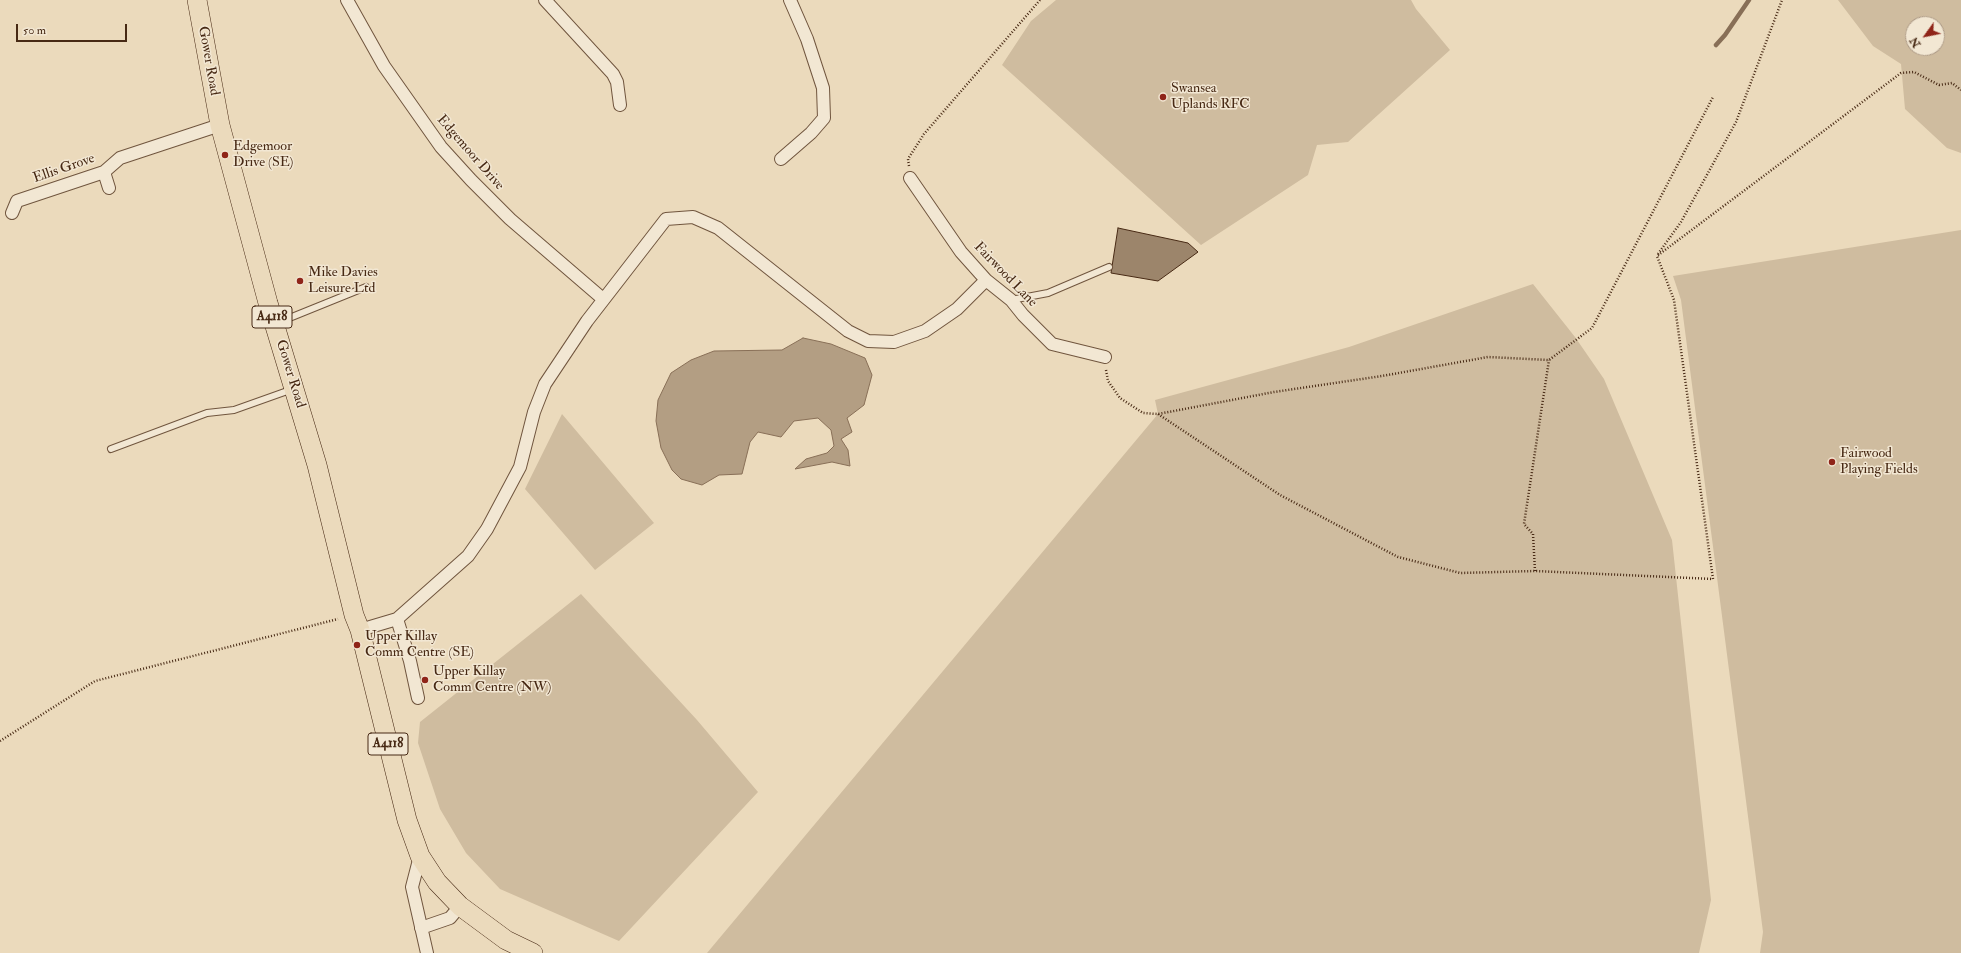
<!DOCTYPE html>
<html>
<head>
<meta charset="utf-8">
<style>
	body { margin:0 }
	#map { position:relative; width:1961px; height:953px; overflow:hidden; background:#ebdabc; font-family:"IM FELL Double Pica",serif }
	canvas { display:block }
	.north { position:absolute; left:1905px; top:16px; width:40px; height:40px; box-sizing:border-box; background:#f2e7d3; border:1px solid #ae9b87; border-radius:50%; rotate:237deg; font-size:11px; font-weight:700; line-height:16px; text-align:center; color:#472914 }
	.north::after { content:''; display:block; margin:auto; width:14px; height:18px; background:#8f2418; clip-path:polygon(50% 0,100% 100%,50% 72%,0 100%) }
	.scale { position:absolute; left:16px; top:24px; width:111px; height:18px; box-sizing:border-box; border:2px solid #472914; border-top:0; padding-left:5px; font-size:12px; line-height:14px; white-space:nowrap; color:#472914; -webkit-text-stroke:3px #f2e7d3; paint-order:stroke }
</style>
</head>
<body>
<div id="map">
<canvas width="1961" height="953"></canvas>
<div class="north">N</div>
<div class="scale">50 m</div>
</div>
<script>
const ctx = document.querySelector('canvas').getContext('2d');
ctx.lineJoin = 'round';
function fill(path, color) {
  ctx.fillStyle = color;
  ctx.fill(path, 'evenodd');
}
function shape(rows) {
  const path = new Path2D();
  for (const r of rows) {
    path.moveTo(r[0], r[1]);
    for (let i = 2; i < r.length; i += 2) path.lineTo(r[i], r[i + 1]);
  }
  return path;
}
function stroke(path, color, width, dash) {
  ctx.strokeStyle = color;
  ctx.lineWidth = width;
  ctx.lineCap = dash ? 'butt' : 'round';
  ctx.setLineDash(dash || []);
  ctx.stroke(path);
}
function drawText(font, color, halo, rows, align = 'center') {
  ctx.font = font + ' "IM FELL Double Pica",serif';
  ctx.lineWidth = 3;
  ctx.setLineDash([]);
  ctx.textBaseline = 'middle';
  ctx.strokeStyle = halo;
  ctx.fillStyle = color;
  for (const [text, x, y, turn = 0] of rows) {
    ctx.save();
    ctx.translate(x, y);
    ctx.rotate((+turn || 0) * Math.PI / 180);
    ctx.textAlign = isNaN(turn) ? turn : align;
    if (halo) ctx.strokeText(text, 0, 0);
    ctx.fillText(text, 0, 0);
    ctx.restore();
  }
}
fill(shape([
	[1056,0,1411,0,1416,9,1450,50,1348,142,1317,145,1308,175,1201,245,1002,65,1031,21],
	[1838,0,1961,0,1961,153,1947,148,1905,109,1901,64,1873,46],
	[1913,24,1937,24,1937,48,1913,48],
	[1961,230,1961,953,1760,953,1763,932,1681,300,1673,276],
	[1533,284,1575,337,1604,379,1672,540,1711,900,1699,953,707,953,1158,414,1155,400,1349,347],
	[562,414,654,523,595,570,525,489],
	[581,594,697,720,758,792,619,941,500,889,466,853,440,809,418,743,420,722]
]), '#cfbc9f');
const water = shape([
	[803,338,831,344,865,358,872,375,864,405,847,418,852,432,841,439,848,450,850,466,832,462,795,469,806,459,827,453,834,446,831,430,818,418,794,421,781,437,758,432,750,442,742,474,719,475,702,485,681,479,672,470,661,448,656,421,658,400,671,373,691,360,714,351,782,350,803,338]
]);
fill(water, '#b39e83');
stroke(water, '#886f57', 1);
stroke(shape([
	[1716,45,1725,35,1749,0]
]), '#886f57', 4.5);
const building = shape([
	[1118,228,1188,243,1198,252,1158,281,1111,273,1118,228]
]);
fill(building, '#9c856b');
stroke(building, '#472914', 1);
const lane = shape([
	[1011,300,1048,293,1109,267],
	[277,323,366,287],
	[111,449,207,413,234,410,293,389]
]);
const street = shape([
	[347,0,384,66,441,147,471,180,510,219,603,299],
	[545,0,613,74,617,82,620,105],
	[781,159,811,133,824,118,823,88,807,39,790,0],
	[104,172,109,188],
	[910,178,961,252,986,280,1011,300,1023,315,1052,344,1105,357],
	[12,213,17,201,104,172,120,158,220,125],
	[397,619,410,661,418,698],
	[360,630,397,619,468,556,487,529,520,467,534,412,545,384,587,321,666,219,693,217,718,228,848,331,868,341,894,342,925,331,957,309,986,280],
	[420,856,412,887,427,953],
	[421,928,450,918,460,906]
]);
const primary = shape([
	[197,0,220,125,268,303,317,465,354,615,360,630,407,820,420,856,437,882,460,906,506,940,533,953]
]);
stroke(lane, '#70553e', 8);
stroke(street, '#70553e', 14);
stroke(primary, '#472914', 20);
stroke(shape([
	[909,166,908,159,924,134,1040,0],
	[1658,254,1681,222,1736,122,1782,0],
	[1106,370,1108,381,1120,398,1143,413,1158,414,1274,392,1382,376,1488,357,1549,360,1592,328,1713,97],
	[1158,414,1280,495,1398,557,1460,573,1535,571,1713,579,1674,300,1657,256,1901,73,1914,72,1939,85,1952,83,1961,90],
	[1535,571,1533,534,1524,524,1549,360],
	[0,741,95,681,338,619]
]), '#472914', 2.5, [1, 2]);
stroke(lane, '#f2e7d3', 6);
stroke(street, '#f2e7d3', 12);
stroke(primary, '#ebdabc', 19);
for (const [x, y, r, color] of [
	[1163,97,4,"#8f2418"],
	[225,155,4,"#8f2418"],
	[300,281,4,"#8f2418"],
	[1832,462,4,"#8f2418"],
	[357,645,4,"#8f2418"],
	[425,680,4,"#8f2418"]
]) {
  const dot = new Path2D();
  dot.arc(x, y, r, 0, 2 * Math.PI);
  ctx.fillStyle = color;
  ctx.fill(dot);
  stroke(dot, '#f2e7d3', 1.5);
}
for (const [x, y, w] of [
	[272,317,40],
	[388,744,40]
]) {
  const box = new Path2D();
  box.roundRect(x - w / 2, y - 11, w, 22, 3);
  ctx.fillStyle = '#f2e7d3';
  ctx.fill(box);
  stroke(box, '#472914', 1);
}
drawText('bold 13px', '#472914', null, [
	["A4118",272,317],
	["A4118",388,744]
]);
drawText('14px', '#472914', '#f2e7d3', [
	["Gower Road",208,61,80],
	["Edgemoor Drive",470,153,49],
	["Ellis Grove",64,169,-19],
	["Fairwood Lane",1005,275,46],
	["Gower Road",290,374,73]
]);
drawText('14px', '#472914', '#f2e7d3', [
	["Swansea",1171,89],
	["Uplands RFC",1171,105],
	["Edgemoor",233,147],
	["Drive (SE)",233,163],
	["Mike Davies",308,273],
	["Leisure Ltd",308,289],
	["Fairwood",1840,454],
	["Playing Fields",1840,470],
	["Upper Killay",365,637],
	["Comm Centre (SE)",365,653],
	["Upper Killay",433,672],
	["Comm Centre (NW)",433,688]
], 'left');
</script>
</body>
</html>
